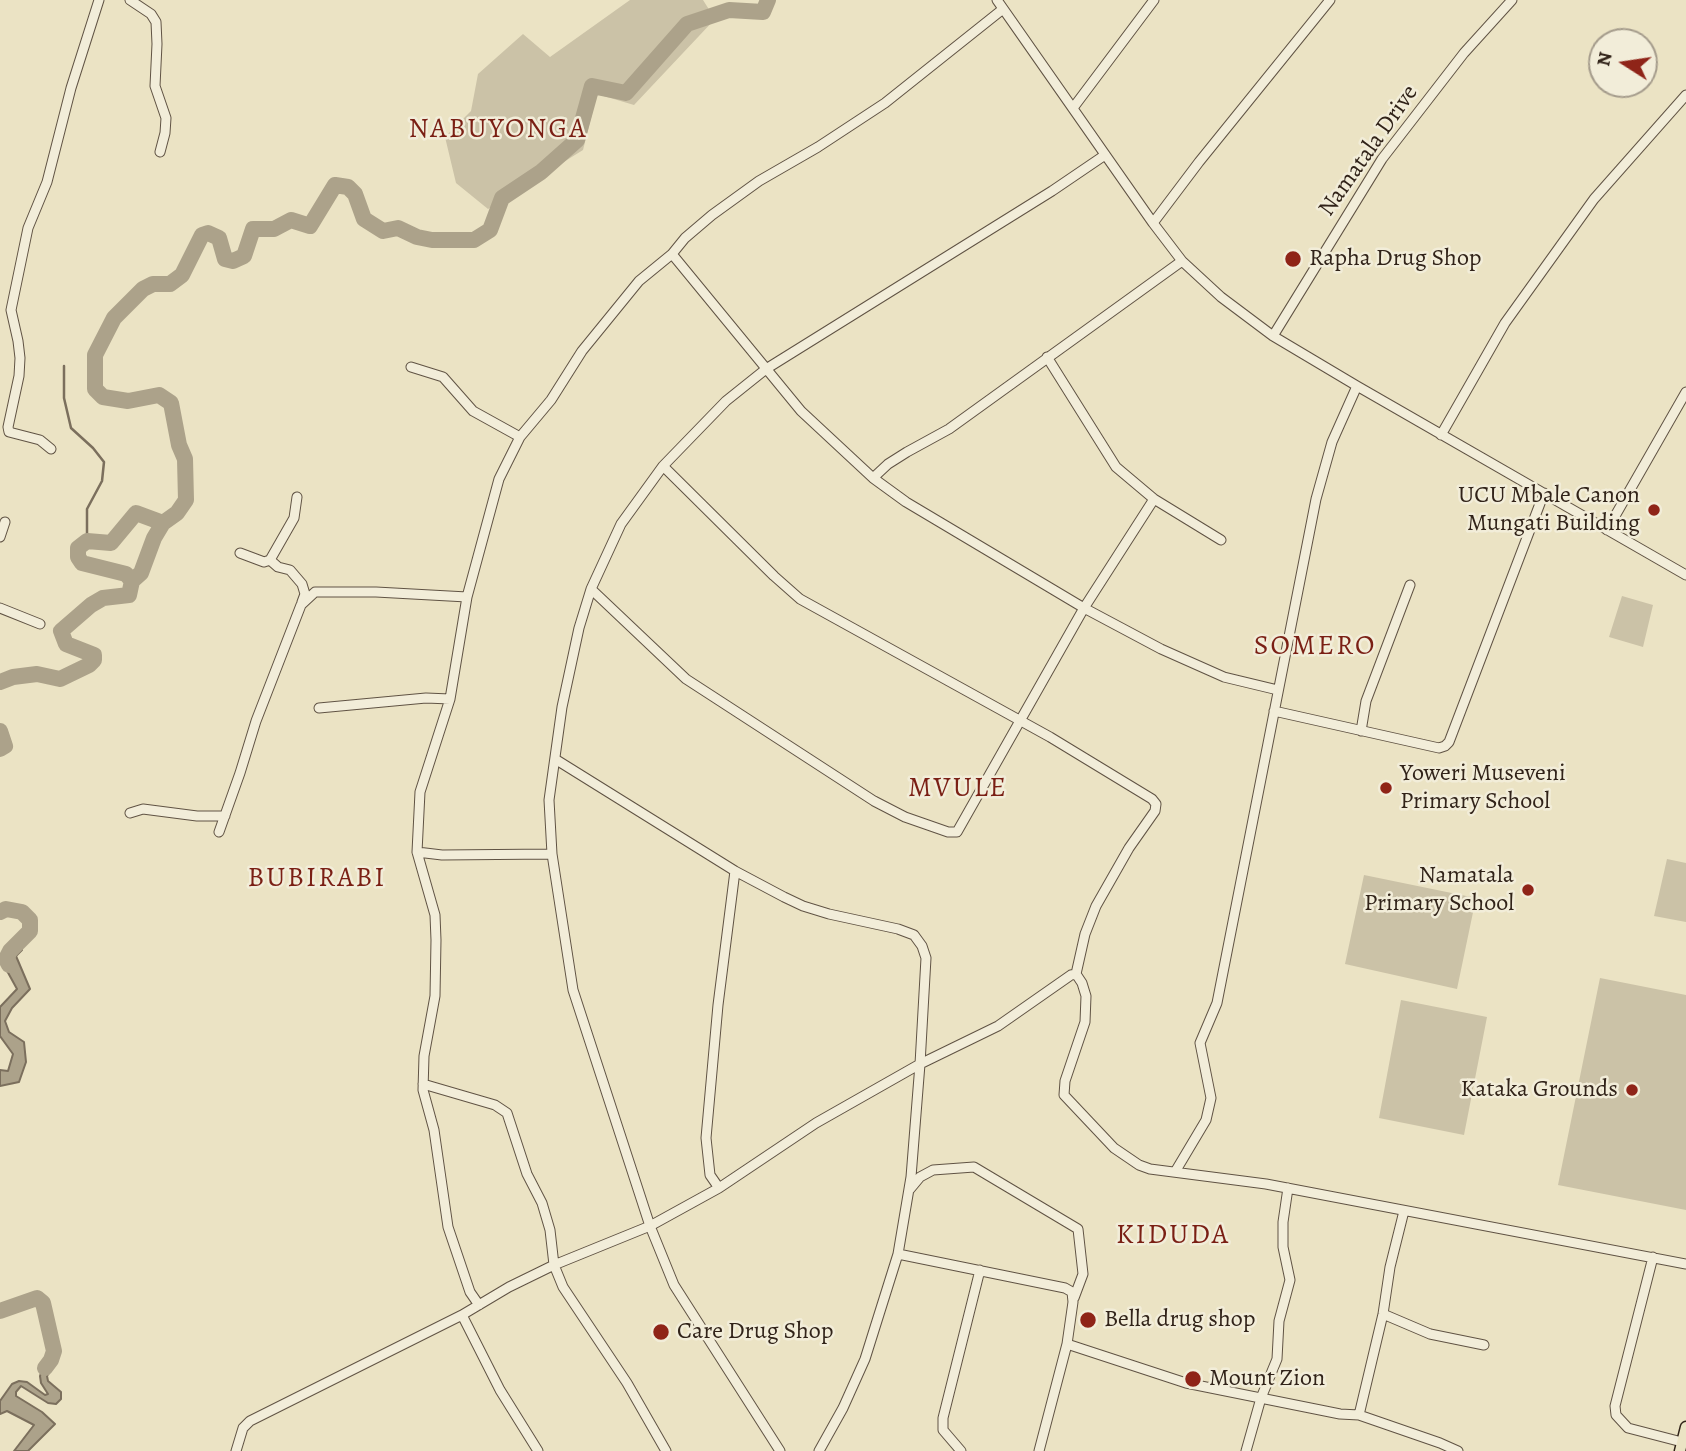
<!DOCTYPE html>
<html>
<head>
<meta charset="utf-8">
<style>
	body { margin:0 }
	#map { position:relative; width:1686px; height:1451px; overflow:hidden; background:#ebe3c4; font-family:Alegreya,serif }
	canvas { display:block }
	.north { position:absolute; left:1588px; top:28px; width:70px; height:70px; box-sizing:border-box; background:#f2edd9; border:2px solid #a59c8c; border-radius:50%; rotate:282deg; font-size:19px; font-weight:700; line-height:28px; text-align:center; color:#312319 }
	.north::after { content:''; display:block; margin:auto; width:24px; height:32px; background:#8f2418; clip-path:polygon(50% 0,100% 100%,50% 72%,0 100%) }
</style>
</head>
<body>
<div id="map">
<canvas width="1686" height="1451"></canvas>
<div class="north">N</div>
</div>
<script>
const ctx = document.querySelector('canvas').getContext('2d');
ctx.lineJoin = 'round';
function fill(path, color) {
  ctx.fillStyle = color;
  ctx.fill(path, 'evenodd');
}
function shape(rows) {
  const path = new Path2D();
  for (const r of rows) {
    path.moveTo(r[0], r[1]);
    for (let i = 2; i < r.length; i += 2) path.lineTo(r[i], r[i + 1]);
  }
  return path;
}
function stroke(path, color, width, dash) {
  ctx.strokeStyle = color;
  ctx.lineWidth = width;
  ctx.lineCap = dash ? 'butt' : 'round';
  ctx.setLineDash(dash || []);
  ctx.stroke(path);
}
function drawText(font, color, halo, rows, align = 'center') {
  ctx.font = font + ' Alegreya,serif';
  ctx.lineWidth = 5;
  ctx.setLineDash([]);
  ctx.textBaseline = 'middle';
  ctx.strokeStyle = halo;
  ctx.fillStyle = color;
  for (const [text, x, y, turn = 0] of rows) {
    ctx.save();
    ctx.translate(x, y);
    ctx.rotate((+turn || 0) * Math.PI / 180);
    ctx.textAlign = isNaN(turn) ? turn : align;
    if (halo) ctx.strokeText(text, 0, 0);
    ctx.fillText(text, 0, 0);
    ctx.restore();
  }
}
fill(shape([
	[630,0,703,0,715,19,634,105,597,94,583,150,488,209,456,183,445,137,471,111,478,74,523,34,550,57],
	[1622,596,1653,605,1643,647,1609,637],
	[1667,859,1686,863,1686,922,1654,916],
	[1364,875,1476,898,1457,989,1345,964],
	[1600,978,1686,995,1686,1210,1558,1185],
	[1401,1000,1487,1017,1464,1135,1379,1118]
]), '#cbc2a7');
const water = shape([
	[11,947,22,950,16,956,30,989,12,1008,5,1021,9,1032,24,1042,26,1062,19,1082,0,1086,0,1070,8,1071,13,1054,0,1036,0,1007,17,989,6,969,3,950,11,947],
	[54,1351,55,1359,53,1367,47,1376,48,1381,61,1392,61,1399,56,1404,48,1403,21,1386,16,1392,16,1396,42,1412,55,1424,28,1451,14,1451,34,1425,7,1411,0,1414,0,1401,12,1384,19,1381,27,1382,45,1395,48,1394,41,1383,40,1376,43,1367,54,1351]
]);
fill(water, '#aca28a');
stroke(water, '#7b6f5d', 2);
stroke(shape([
	[64,366,64,398,71,428,93,448,104,462,102,481,87,509,87,541]
]), '#7b6f5d', 2.5);
stroke(shape([
	[132,581,141,573,154,538,163,523],
	[0,682,13,677,37,674,60,679,89,665,94,660,94,655,66,644,61,631,91,605,103,598,129,595,132,581,126,574,82,563,78,557,78,548,87,541,111,543,136,513,163,523,177,513,186,500,185,459,179,445,171,403,159,395,128,401,103,397,95,389,95,355,114,318,143,289,153,284,170,284,182,275,202,235,208,233,219,238,225,259,233,261,244,256,253,229,274,229,291,220,310,226,335,185,348,187,355,194,364,219,383,231,398,228,417,237,432,240,474,240,490,230,502,198,541,172,577,140,592,86,626,93,687,24,729,10,763,12,768,0],
	[0,731,5,746,0,749],
	[0,912,6,909,22,912,30,920,30,931,10,951,6,959,9,965],
	[0,1311,37,1298,43,1303,54,1351,51,1360,45,1368]
]), '#aca28a', 16);
const minor = shape([
	[130,0,151,14,156,22,157,44,155,86,166,118,165,133,160,152],
	[997,0,1153,223,1182,261,1221,297,1273,336,1357,386,1686,575],
	[1073,108,1154,0],
	[1153,223,1199,162,1330,0],
	[672,254,801,411,873,478,906,502,1084,608,1161,649,1224,677,1278,690],
	[1273,336,1382,159,1464,53,1512,0],
	[1047,357,1116,467,1154,499,1221,540],
	[411,367,443,377,473,411,520,437],
	[1441,435,1505,323,1594,199,1686,95],
	[51,449,40,440,9,432,8,427,19,376,20,358,18,341,11,310,28,228,47,182,71,88,99,0],
	[663,466,774,576,800,599,1050,737,1152,799,1156,804,1155,811,1129,848,1096,906,1085,934,1076,974],
	[873,478,888,464,907,452,949,429,1182,261],
	[1607,530,1686,392],
	[0,537,5,522],
	[240,553,264,562,270,560,278,567,290,570,302,584,305,594,302,602],
	[270,560,294,518,297,497],
	[591,589,686,679,874,801,905,817,948,832,957,832,1084,608,1154,499],
	[0,608,40,624],
	[319,708,426,698,450,699],
	[1274,711,1439,748,1445,746,1449,742,1544,493],
	[1361,731,1366,701,1410,585],
	[555,759,735,871,784,897,803,906,829,914,898,929,914,935,922,946,926,958,920,1064,911,1177,898,1254,1065,1288,1072,1292,1073,1302,1067,1344,1039,1451],
	[130,813,143,809,197,816,225,816],
	[219,832,240,773,256,721,301,605,315,592,376,592,467,597],
	[417,852,435,915,436,940,435,996,424,1056,423,1090,434,1130,448,1227,470,1292,479,1305],
	[552,854,442,855,417,852,420,792,450,699,467,597,499,479,520,437,551,400,582,351,639,281,672,254,685,238,712,215,759,181,818,147,885,103,1003,9],
	[423,1084,495,1105,507,1113,527,1174,542,1203,550,1230,554,1265,563,1287,627,1383,666,1451],
	[1175,1172,1206,1120,1211,1098,1200,1043,1217,1003,1316,499,1332,442,1357,386],
	[719,1188,710,1175,706,1138,718,1005,735,871],
	[910,1189,920,1177,933,1170,974,1167,1078,1229,1083,1274,1074,1298],
	[1653,1257,1615,1406,1616,1415,1628,1428,1682,1442],
	[1383,1314,1430,1334,1484,1345],
	[462,1315,500,1390,538,1451],
	[1067,1344,1186,1383,1340,1414,1359,1415,1440,1443,1458,1451],
	[1359,1415,1383,1314,1390,1267,1404,1211],
	[236,1451,243,1428,250,1421,462,1315,509,1287,554,1265,650,1226,719,1188,816,1123,920,1064,998,1026,1071,975,1076,974,1082,983,1086,996,1085,1022,1065,1081,1064,1095,1114,1148,1139,1165,1150,1169,1266,1184,1686,1264],
	[780,1451,674,1285,650,1226,573,990,552,854,549,800,562,707,579,628,591,589,621,524,663,466,726,401,766,369,1052,191,1105,155],
	[819,1451,843,1408,865,1359,898,1254],
	[961,1451,943,1430,943,1418,980,1270],
	[1246,1451,1261,1398,1277,1359,1279,1321,1290,1280,1283,1247,1283,1222,1288,1188]
]);
const major = shape([
	[1680,1451,1686,1427]
]);
stroke(minor, '#605344', 11);
stroke(major, '#312319', 13);
stroke(minor, '#f2edd9', 9);
stroke(major, '#ebe3c4', 10);
for (const [x, y, r, color] of [
	[1293,259,9,"#8f2418"],
	[1654,510,7,"#8f2418"],
	[1386,788,7,"#8f2418"],
	[1528,890,7,"#8f2418"],
	[1632,1090,7,"#8f2418"],
	[1088,1320,9,"#8f2418"],
	[661,1332,9,"#8f2418"],
	[1193,1379,9,"#8f2418"]
]) {
  const dot = new Path2D();
  dot.arc(x, y, r, 0, 2 * Math.PI);
  ctx.fillStyle = color;
  ctx.fill(dot);
  stroke(dot, '#f2edd9', 2.5);
}
drawText('24px', '#312319', '#f2edd9', [
	["Namatala Drive",1369,151,-55]
]);
drawText('24px', '#312319', '#f2edd9', [
	["Rapha Drug Shop",1309,259],
	["UCU Mbale Canon",1640,496,"right"],
	["Mungati Building",1640,524,"right"],
	["Yoweri Museveni",1400,774],
	["Primary School",1400,802],
	["Namatala",1514,876,"right"],
	["Primary School",1514,904,"right"],
	["Kataka Grounds",1618,1090,"right"],
	["Bella drug shop",1104,1320],
	["Care Drug Shop",677,1332],
	["Mount Zion",1209,1379]
], 'left');
ctx.letterSpacing = '2px';
drawText('28px', '#7a1f14', '#f2edd9', [
	["NABUYONGA",498,130],
	["SOMERO",1315,647],
	["MVULE",958,789],
	["BUBIRABI",317,879],
	["KIDUDA",1173,1236]
]);
ctx.letterSpacing = '0px';
</script>
</body>
</html>
